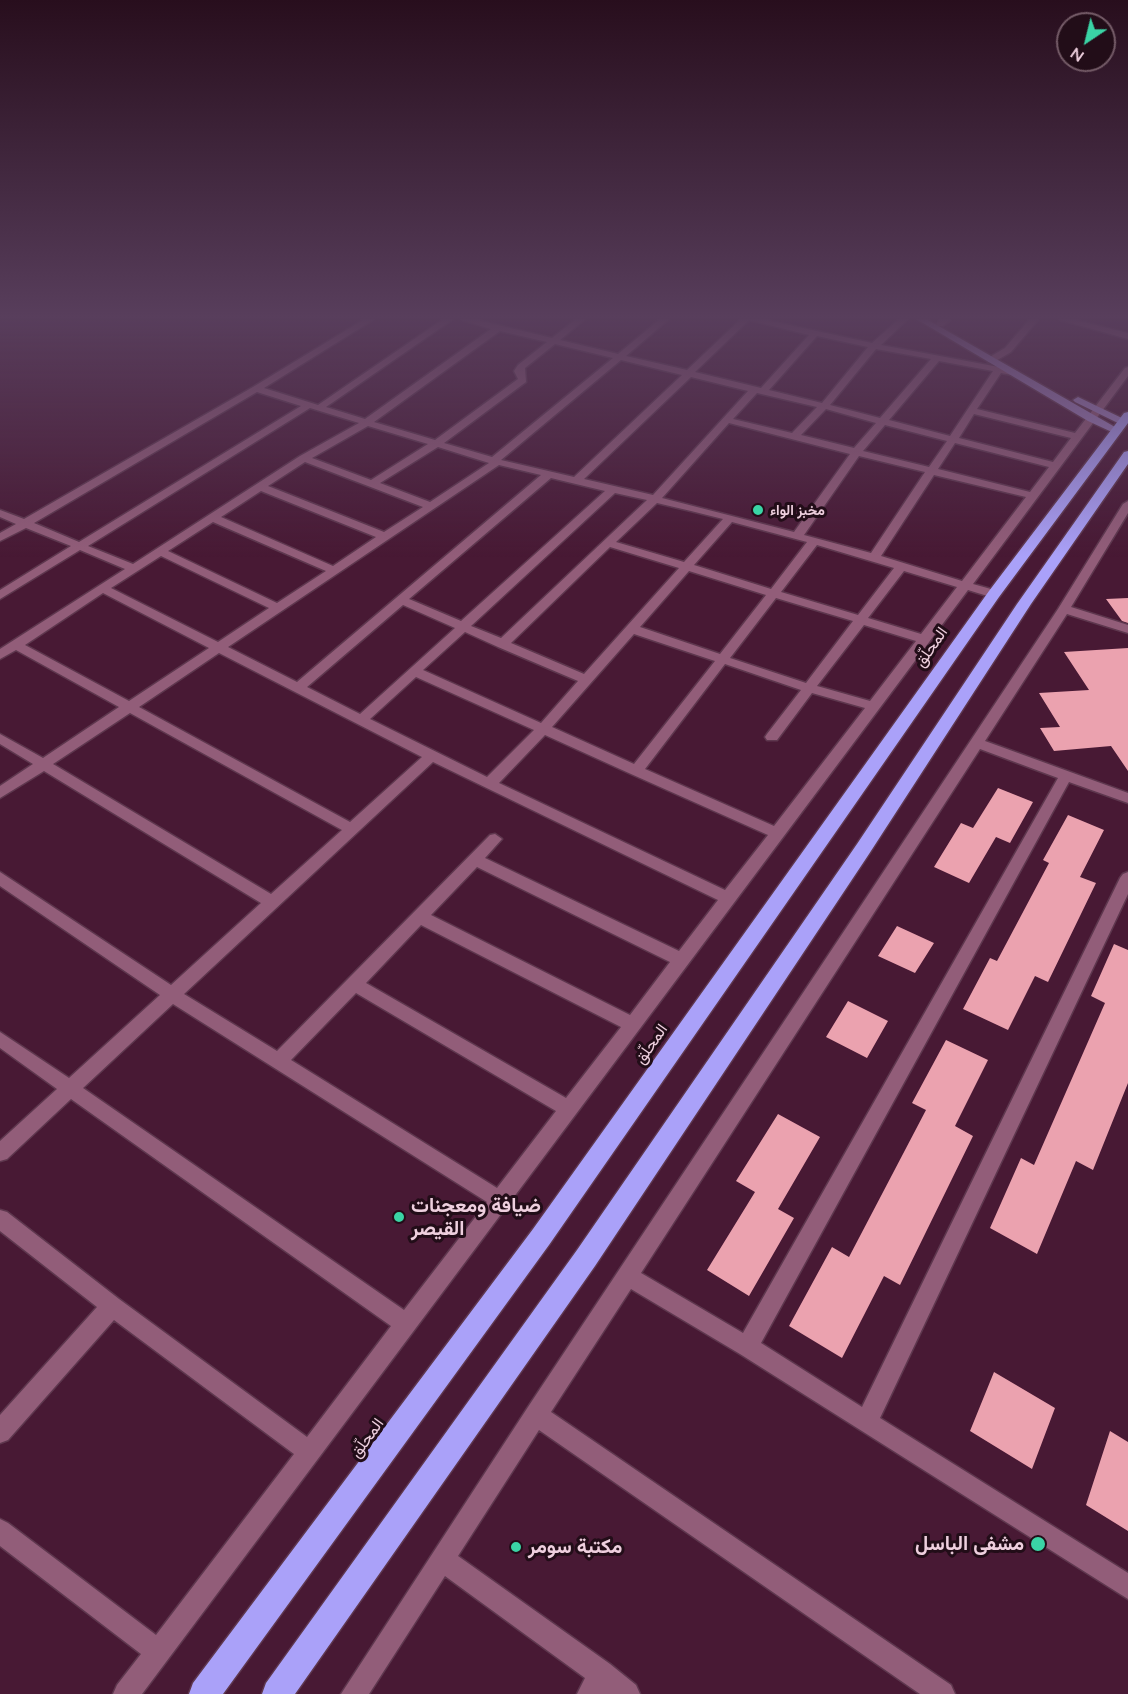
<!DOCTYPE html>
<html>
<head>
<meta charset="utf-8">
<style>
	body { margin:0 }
	#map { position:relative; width:1128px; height:1694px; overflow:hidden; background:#481934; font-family:Lato,sans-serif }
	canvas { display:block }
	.north { position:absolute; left:1056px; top:12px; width:60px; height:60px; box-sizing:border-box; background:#220d18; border:2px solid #745b67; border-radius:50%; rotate:215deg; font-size:16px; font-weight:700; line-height:24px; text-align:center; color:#eecfde }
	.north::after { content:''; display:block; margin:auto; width:21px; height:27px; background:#3ad4a5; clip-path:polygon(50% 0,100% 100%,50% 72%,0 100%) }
</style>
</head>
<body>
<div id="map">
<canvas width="1128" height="1694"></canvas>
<div class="north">N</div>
</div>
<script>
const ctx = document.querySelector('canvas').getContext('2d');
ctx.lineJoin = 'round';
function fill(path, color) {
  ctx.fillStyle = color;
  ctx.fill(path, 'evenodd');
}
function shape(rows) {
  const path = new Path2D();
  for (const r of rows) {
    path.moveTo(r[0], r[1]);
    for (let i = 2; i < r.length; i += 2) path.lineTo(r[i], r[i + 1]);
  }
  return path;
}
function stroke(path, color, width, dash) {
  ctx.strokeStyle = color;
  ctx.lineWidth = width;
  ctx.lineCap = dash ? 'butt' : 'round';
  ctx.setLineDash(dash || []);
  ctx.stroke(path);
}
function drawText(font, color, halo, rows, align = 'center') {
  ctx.font = font + ' Lato,Vazirmatn,sans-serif';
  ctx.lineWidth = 6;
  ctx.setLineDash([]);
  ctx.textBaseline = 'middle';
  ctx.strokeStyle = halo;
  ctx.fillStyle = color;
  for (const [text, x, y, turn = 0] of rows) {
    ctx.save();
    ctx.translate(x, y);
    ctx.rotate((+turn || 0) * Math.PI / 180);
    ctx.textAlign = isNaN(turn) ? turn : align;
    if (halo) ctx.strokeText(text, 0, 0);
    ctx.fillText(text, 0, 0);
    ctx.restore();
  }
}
fill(shape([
	[1128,598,1128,623,1122,621,1106,599],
	[1128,648,1128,771,1111,746,1054,751,1040,728,1060,727,1039,693,1089,690,1064,652],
	[998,788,1033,802,1010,843,996,837,969,883,934,867,961,823,973,828],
	[1068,815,1104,830,1080,877,1096,883,1048,982,1035,976,1008,1030,963,1009,990,958,997,961,1049,863,1043,860],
	[897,926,934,943,915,973,878,956],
	[1114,944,1128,950,1128,1083,1093,1170,1076,1161,1037,1254,990,1228,1021,1158,1034,1165,1105,1003,1091,996],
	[848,1001,888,1021,867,1058,826,1037],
	[946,1040,988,1060,955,1126,973,1136,900,1285,884,1276,842,1358,789,1326,832,1247,849,1257,926,1110,912,1103],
	[778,1114,820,1137,778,1209,794,1218,749,1296,707,1270,755,1192,736,1181],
	[994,1372,1055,1408,1032,1469,970,1431],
	[1110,1431,1128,1442,1128,1531,1086,1505]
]), '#eba2af');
const minor = shape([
	[363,320,373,320,264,388,318,405,442,320,452,320,326,407,365,419,491,329,462,320,477,320,552,338,575,320,584,320,560,340,618,354,659,320,668,320,626,356,687,370,740,320,766,320,872,343,898,320,907,320,881,345,1015,370,1017,372,1012,375,1001,373,977,409,1075,433,1125,368,1128,367,1128,376,973,584,998,591,998,597,994,598,968,590,142,1694,113,1694,117,1685,141,1654,0,1546,0,1519,8,1523,156,1635,294,1454,114,1320,8,1440,0,1443,0,1415,97,1307,0,1231,0,1210,7,1212,119,1299,307,1437,391,1326,71,1099,7,1159,0,1161,0,1141,57,1089,0,1048,0,1032,69,1078,160,995,0,886,0,872,171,985,261,903,44,771,0,798,0,786,33,764,0,744,0,734,43,758,119,707,16,650,0,659,0,649,125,569,80,550,0,599,0,590,71,546,26,528,0,541,0,533,16,524,0,517,0,510,24,519,253,387,363,320],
	[749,320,809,335,761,388,695,372,749,320],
	[500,331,547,342,518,365,514,371,518,379,435,440,374,422,500,331],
	[817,336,868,347,822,403,769,390,817,336],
	[555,344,613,358,492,457,444,443,526,382,525,368,555,344],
	[876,349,931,359,880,418,830,405,876,349],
	[621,360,682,375,574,477,501,460,621,360],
	[939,361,993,371,950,436,889,420,939,361],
	[691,377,748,391,653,495,584,479,691,377],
	[257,392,301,406,79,542,34,523,257,392],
	[757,393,817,407,792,433,733,419,757,393],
	[310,408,359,423,300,456,133,564,88,546,310,408],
	[826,409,876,423,854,448,801,435,826,409],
	[974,414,1071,438,1053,462,959,438,974,414],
	[729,423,850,454,794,532,662,498,729,423],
	[885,425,947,441,929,467,863,451,885,425],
	[368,426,428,444,371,480,312,458,368,426],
	[955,443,1049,467,1030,492,938,469,955,443],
	[438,447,489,463,430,502,380,483,438,447],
	[859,456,925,472,871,553,804,535,859,456],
	[305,462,368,486,423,507,384,532,268,486,305,462],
	[499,465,541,475,297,682,228,647,499,465],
	[934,475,1026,497,962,581,881,556,934,475],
	[551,478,605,491,461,621,409,599,551,478],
	[261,491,376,537,333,566,221,517,261,491],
	[615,493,647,500,501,638,471,626,615,493],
	[657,503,691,511,723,519,684,562,616,542,657,503],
	[213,522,326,571,277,603,168,551,213,522],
	[732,522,807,542,771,589,694,565,732,522],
	[817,545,894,568,858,615,781,592,817,545],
	[610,547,679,568,584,674,511,643,610,547],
	[161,556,269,608,218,642,111,588,161,556],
	[689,571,766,595,720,654,640,627,689,571],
	[904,571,957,587,921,634,868,618,904,571],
	[103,593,209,648,129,701,25,645,103,593],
	[776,598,853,621,806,683,730,658,776,598],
	[403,605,455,628,360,714,307,687,403,605],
	[864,625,916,641,870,701,817,686,864,625],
	[465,632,498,647,578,681,541,723,423,670,465,632],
	[634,634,715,661,634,764,552,727,634,634],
	[219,653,422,757,350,822,139,707,219,653],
	[725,664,801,690,767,734,765,737,767,740,777,740,812,693,865,708,774,826,645,769,725,664],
	[416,677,534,730,487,777,370,719,416,677],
	[130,713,342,830,271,894,53,764,130,713],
	[545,735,631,774,768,835,725,890,499,783,545,735],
	[433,762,718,900,679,951,485,858,502,839,495,834,490,835,277,1051,184,994,433,762],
	[477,867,670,962,630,1015,431,915,477,867],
	[421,925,621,1027,566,1098,366,983,421,925],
	[356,993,556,1111,497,1188,291,1060,356,993],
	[173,1004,487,1202,404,1310,83,1088,173,1004],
	[940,320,950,320,943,326,937,326,936,324,940,320],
	[1029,320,1038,320,1011,352,994,362,988,362,988,358,1005,348,1029,320],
	[1060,320,1075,320,1128,333,1128,339,1060,320],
	[1128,501,1128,513,1071,607,1128,625,1128,633,1067,614,985,741,1128,793,1128,803,1069,782,761,1343,862,1407,1120,878,1123,874,1128,872,1128,894,880,1418,1128,1573,1128,1599,740,1354,631,1289,551,1412,951,1685,955,1694,920,1694,539,1430,458,1556,610,1664,636,1685,640,1694,577,1694,585,1678,445,1576,369,1694,341,1694,528,1407,1058,609,1123,504,1128,501],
	[980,749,1058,778,743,1333,641,1273,980,749]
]);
const major = shape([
	[918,320,928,320,1122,431,1114,433,1088,421,918,320],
	[1078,397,1126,420,1128,422,1120,424,1075,402,1073,400,1078,397]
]);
const highway = shape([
	[1128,412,1128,423,999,597,549,1245,223,1694,189,1694,193,1683,533,1229,989,591,1124,413,1128,412],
	[1128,451,1128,464,1031,604,869,854,595,1266,295,1694,262,1694,266,1683,577,1250,857,844,1017,604,1124,452,1128,451]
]);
stroke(minor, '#5e374e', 3);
stroke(major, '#5e374e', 3);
stroke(highway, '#5e374e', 3);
fill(minor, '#925d79');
fill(major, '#a086c6');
fill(highway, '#aaa1f9');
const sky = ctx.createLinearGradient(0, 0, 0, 557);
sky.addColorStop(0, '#280e1d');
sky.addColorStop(0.57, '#583e5c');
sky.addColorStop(1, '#583e5c00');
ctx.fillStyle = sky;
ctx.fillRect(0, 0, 1128, 557);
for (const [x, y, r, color] of [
	[758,510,6,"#3ad4a5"],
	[399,1217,6,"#3ad4a5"],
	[1038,1544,8,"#3ad4a5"],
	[516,1547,6,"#3ad4a5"]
]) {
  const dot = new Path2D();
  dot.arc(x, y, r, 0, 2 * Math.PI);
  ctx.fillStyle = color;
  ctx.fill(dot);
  stroke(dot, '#220d18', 2);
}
drawText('bold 14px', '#eecfde', '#220d18', [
	["مخبز الواء",770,510]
], 'left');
drawText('16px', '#eecfde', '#220d18', [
	["المحلّق",931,647,-55],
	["المحلّق",651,1044,-55],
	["المحلّق",367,1438,-54]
]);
drawText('bold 20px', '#eecfde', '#220d18', [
	["ضيافة ومعجنات",411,1206],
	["القيصر",411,1229],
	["مشفى الباسل",1024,1544,"right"],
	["مكتبة سومر",528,1547]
], 'left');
</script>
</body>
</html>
